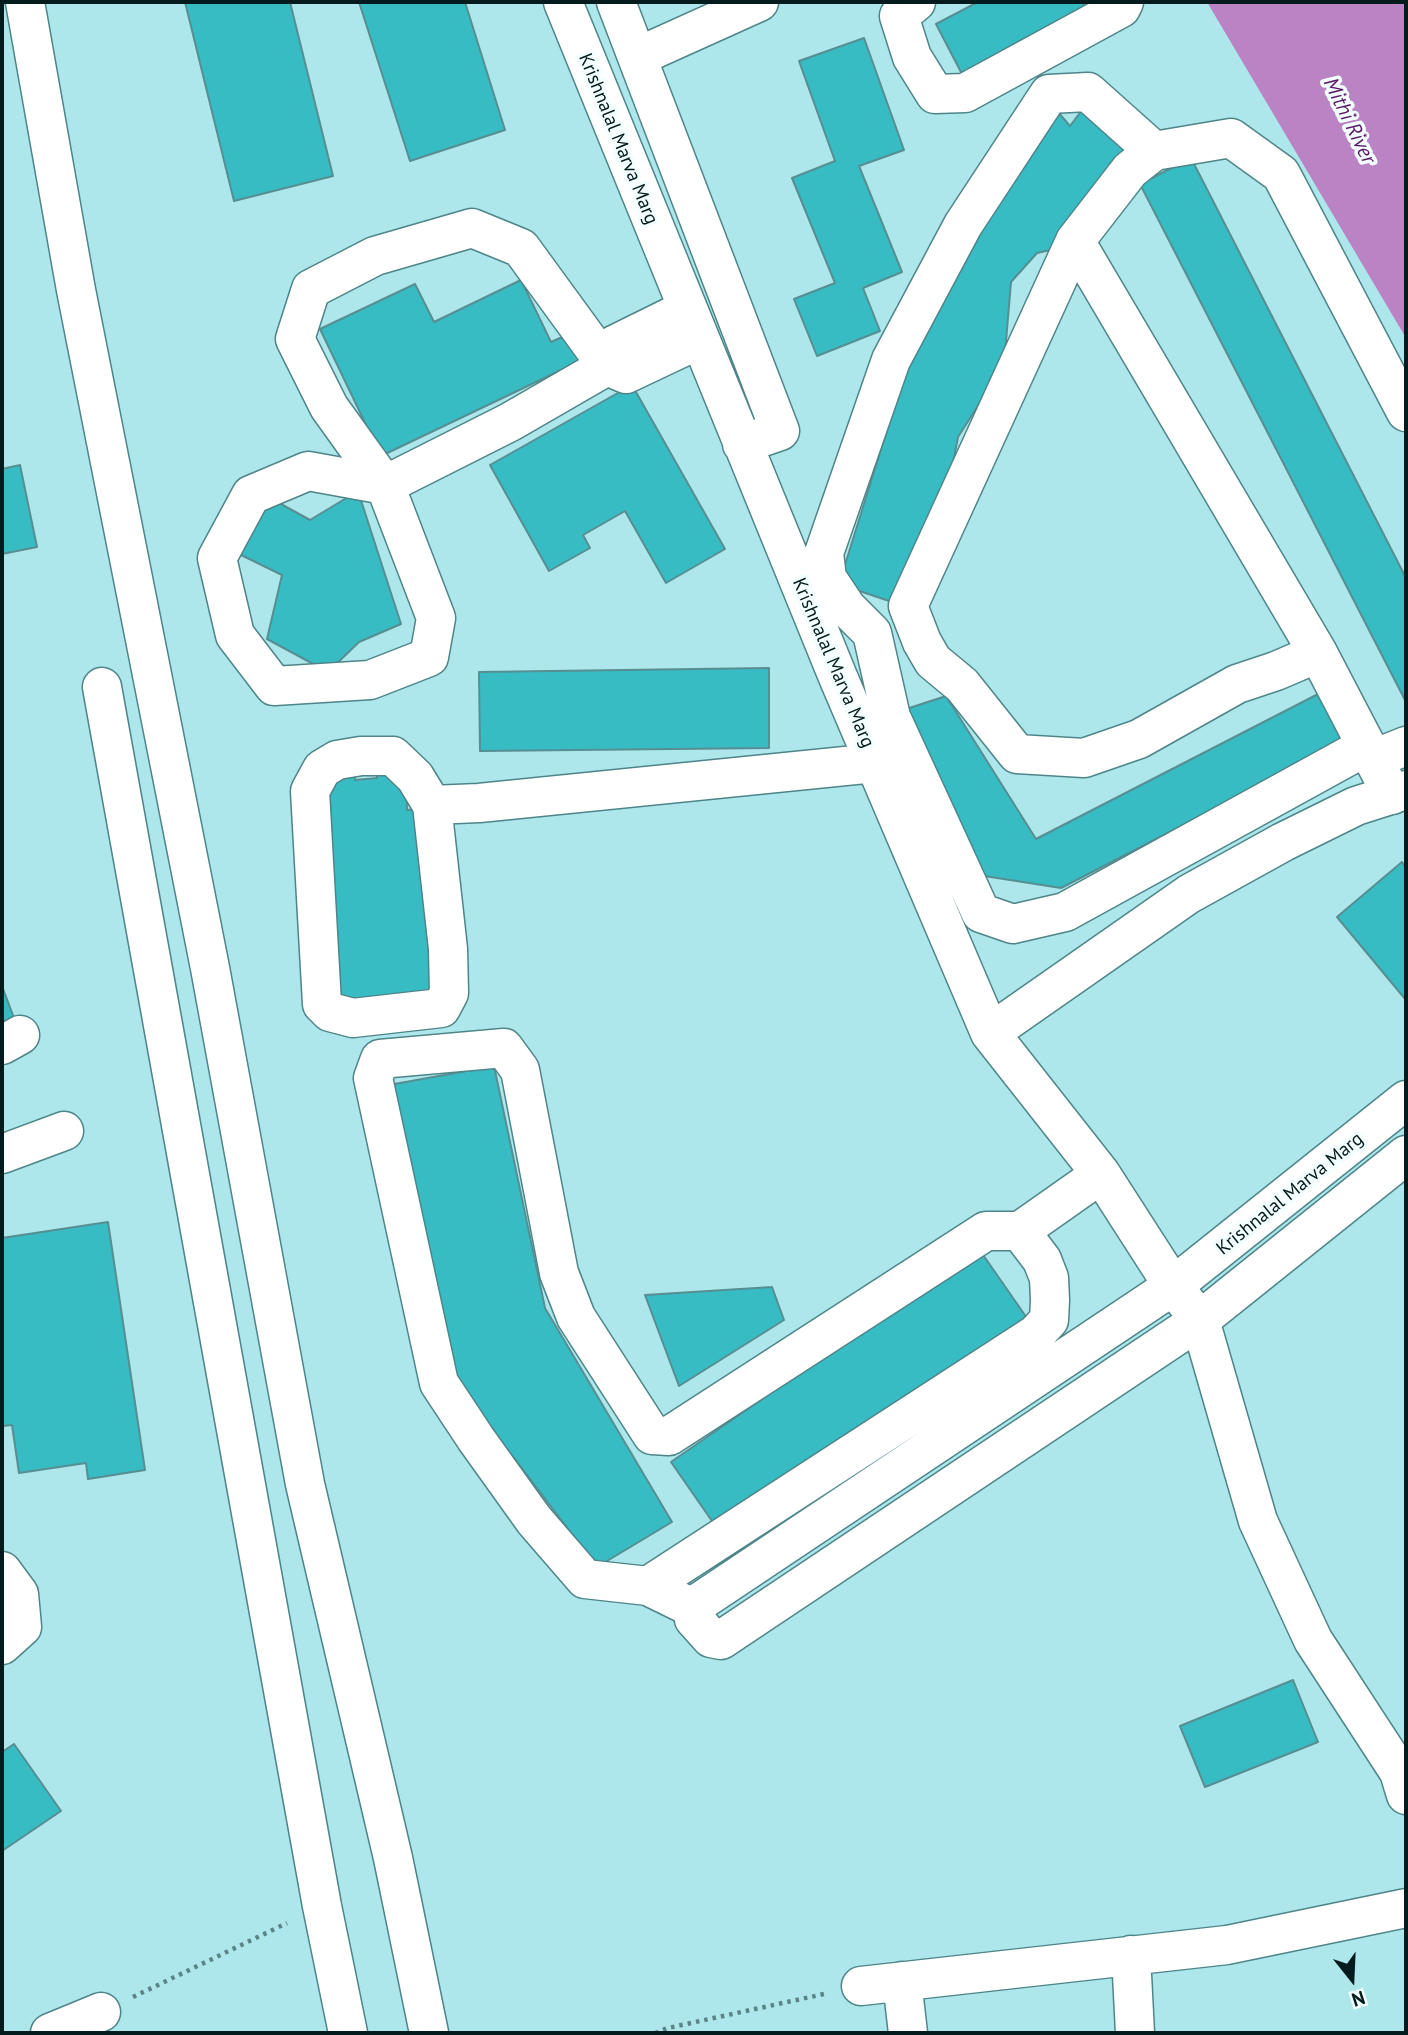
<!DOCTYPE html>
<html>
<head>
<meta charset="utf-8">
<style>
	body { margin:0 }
	#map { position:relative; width:1408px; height:2035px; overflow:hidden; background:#ade7eb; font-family:"PT Sans",sans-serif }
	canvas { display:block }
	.frame { position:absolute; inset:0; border:4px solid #041b1d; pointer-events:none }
	.north { position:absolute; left:1317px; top:1944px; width:70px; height:70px; -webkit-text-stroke:5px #f3feff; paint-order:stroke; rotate:162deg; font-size:19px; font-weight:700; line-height:28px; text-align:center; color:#041b1d }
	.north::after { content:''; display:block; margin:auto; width:24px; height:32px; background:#041b1d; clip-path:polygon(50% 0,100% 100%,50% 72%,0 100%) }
</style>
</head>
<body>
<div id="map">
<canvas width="1408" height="2035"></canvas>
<div class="frame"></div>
<div class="north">N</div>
</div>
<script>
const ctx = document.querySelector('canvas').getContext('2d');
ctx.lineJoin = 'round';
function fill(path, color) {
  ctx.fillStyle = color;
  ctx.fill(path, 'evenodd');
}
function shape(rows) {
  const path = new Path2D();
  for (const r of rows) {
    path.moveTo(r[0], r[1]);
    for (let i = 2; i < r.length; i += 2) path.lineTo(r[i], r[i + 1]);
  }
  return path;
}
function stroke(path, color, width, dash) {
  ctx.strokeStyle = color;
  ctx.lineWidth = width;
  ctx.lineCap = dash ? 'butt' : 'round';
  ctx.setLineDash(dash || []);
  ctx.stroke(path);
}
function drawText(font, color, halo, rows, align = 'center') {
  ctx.font = font + ' "PT Sans",sans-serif';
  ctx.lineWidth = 7;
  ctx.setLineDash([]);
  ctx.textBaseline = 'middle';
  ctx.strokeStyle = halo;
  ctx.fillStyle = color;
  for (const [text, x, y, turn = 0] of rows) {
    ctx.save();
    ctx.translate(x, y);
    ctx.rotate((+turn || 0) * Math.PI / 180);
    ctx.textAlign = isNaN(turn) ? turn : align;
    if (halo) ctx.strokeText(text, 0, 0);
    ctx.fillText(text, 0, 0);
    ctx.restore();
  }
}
fill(shape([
	[1207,2,1406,2,1406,338]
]), '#ba83c4');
const building = shape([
	[185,2,290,2,333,176,234,201,185,2],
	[359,2,465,2,505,130,410,161,359,2],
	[978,2,1082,2,1085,8,962,74,936,24,978,2],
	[864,38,904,150,859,166,902,272,863,288,880,331,817,356,794,299,835,283,792,178,835,161,799,61,864,38],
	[1052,105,1070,126,1085,106,1136,144,1064,247,1037,253,1011,282,1004,365,958,437,941,527,895,603,839,584,927,302,1052,105],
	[1191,158,1406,578,1406,702,1140,184,1191,158],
	[521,280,551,342,567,335,580,361,381,456,320,329,415,284,434,322,521,280],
	[632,385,725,549,666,583,625,511,583,535,590,548,549,571,490,465,632,385],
	[20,465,37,547,2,554,2,469,20,465],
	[358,491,401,624,359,642,328,672,267,639,282,575,237,553,270,498,310,520,358,491],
	[769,668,769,748,480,751,479,672,769,668],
	[1324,691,1349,740,1061,888,978,875,894,713,946,696,1036,839,1324,691],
	[406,769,407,810,425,808,434,1000,338,1005,329,773,354,771,355,780,377,778,377,770,406,769],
	[1402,862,1406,868,1406,1000,1337,917,1402,862],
	[2,986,14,1018,2,1024,2,986],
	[494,1066,545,1308,672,1522,597,1567,517,1462,460,1392,389,1085,494,1066],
	[108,1222,145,1470,88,1479,86,1463,19,1473,12,1425,2,1426,2,1238,108,1222],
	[979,1249,1029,1321,721,1534,671,1462,979,1249],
	[772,1287,784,1320,679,1386,645,1295,772,1287],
	[1293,1680,1318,1742,1205,1787,1180,1726,1293,1680],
	[14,1744,61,1811,2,1851,2,1752,14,1744]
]);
fill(building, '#38bcc4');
stroke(building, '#568e92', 2);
const minor = shape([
	[25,2,76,290,210,968,305,1484,393,1858,429,2033],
	[563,2,838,677,990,1033,1101,1174,1173,1286,1200,1320,1258,1521,1313,1640,1399,1772,1406,1795],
	[616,2,637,57],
	[916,2,899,16,912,57,935,94,965,93,1121,8,1124,2],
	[1154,151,1088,92,1049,94,963,225,891,360,824,553,827,578,847,608,872,633,891,717,981,913,1013,924,1065,912,1365,747],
	[1075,241,1318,653],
	[687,309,614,345,607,366,510,422,385,485,308,471,251,495,217,558,235,635,274,686,370,680,429,657,436,618,385,485,329,407,295,339,311,289,375,256,472,228,521,248,607,366,626,374,700,339],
	[742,444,780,431,637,57,759,2],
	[102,687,322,1906,348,2033],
	[1373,759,1406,746],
	[1392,795,1318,653,1276,671,1237,684,1139,739,1084,758,1017,754,962,685,933,661,922,642,908,606,1075,241,1130,170,1154,151,1231,138,1281,174,1406,412],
	[432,805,448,949,449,993,441,1008,353,1018,330,1012,322,1004,310,791,322,769,337,760,361,756,393,756,415,777,432,805,479,803,875,763],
	[990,1033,1189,894,1283,842,1356,806,1406,790],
	[2,1045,20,1035],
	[1406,1100,1173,1286,698,1603,694,1619,711,1638,721,1640,1200,1320,1406,1155],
	[2,1154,64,1131],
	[2,1571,19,1594,22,1627,2,1645],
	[648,1586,1036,1334,1049,1320,1050,1300,1049,1278,1042,1260,1020,1231],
	[697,1610,648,1586,585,1579,534,1520,476,1439,439,1383,373,1078,380,1059,504,1048,520,1070,559,1273,576,1317,652,1435,669,1436,986,1231,1020,1231,1101,1174],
	[1131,1955,1135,2033],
	[902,1981,908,2033],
	[861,1986,1227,1945,1406,1908],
	[50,2033,101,2012]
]);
stroke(minor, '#4d8589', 41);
stroke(shape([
	[133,1997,287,1923],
	[655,2033,668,2028,824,1994]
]), '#5b8487', 4.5, [3.5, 5]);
stroke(minor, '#fff', 38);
drawText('19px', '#041b1d', '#f3feff', [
	["Krishnalal Marva Marg",618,139,68],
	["Krishnalal Marva Marg",833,663,67],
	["Krishnalal Marva Marg",1290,1194,-39]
]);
drawText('italic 21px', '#5c1968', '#f3feff', [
	["Mithi River",1349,121,64]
]);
</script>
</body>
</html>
